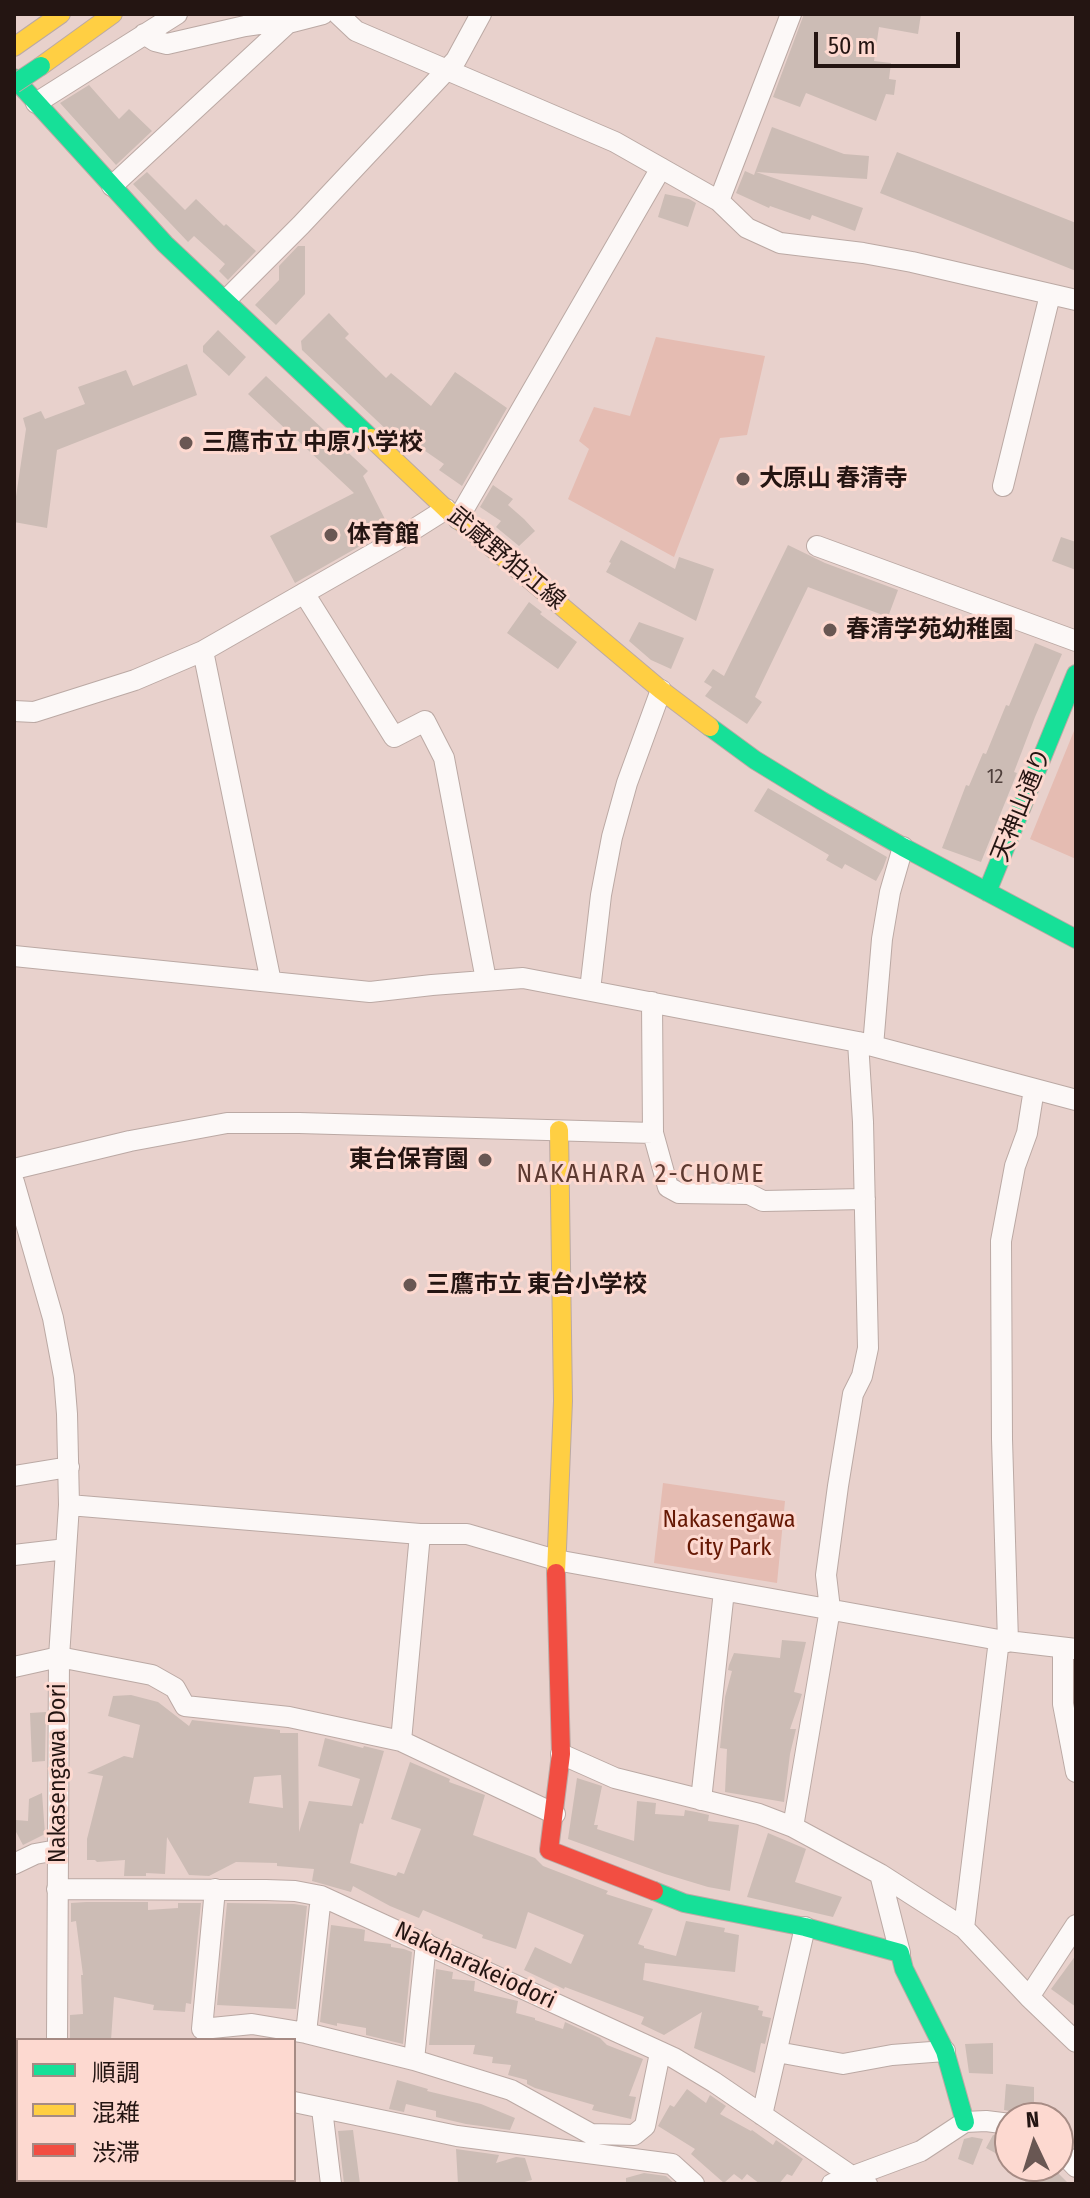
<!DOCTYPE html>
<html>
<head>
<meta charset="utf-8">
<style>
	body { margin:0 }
	#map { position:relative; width:1090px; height:2198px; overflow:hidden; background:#e8d1cc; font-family:"Fira Sans Condensed","Noto Sans JP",sans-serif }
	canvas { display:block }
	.frame { position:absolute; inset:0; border:16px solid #241512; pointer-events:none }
	.legend { position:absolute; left:16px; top:2038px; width:280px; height:144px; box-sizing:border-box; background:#fdd9d0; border:2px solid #a68b84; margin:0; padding:10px 14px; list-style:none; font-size:24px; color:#241512 }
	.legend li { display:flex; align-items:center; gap:16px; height:40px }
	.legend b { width:40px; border:2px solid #a68b84 }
	.north { position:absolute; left:994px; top:2102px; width:80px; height:80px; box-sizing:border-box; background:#fdd9d0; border:2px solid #a68b84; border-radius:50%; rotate:356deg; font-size:22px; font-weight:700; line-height:32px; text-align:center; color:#241512 }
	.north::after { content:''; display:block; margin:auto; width:28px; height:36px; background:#695753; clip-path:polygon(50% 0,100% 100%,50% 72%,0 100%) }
	.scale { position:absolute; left:814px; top:32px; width:146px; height:36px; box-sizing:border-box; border:4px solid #241512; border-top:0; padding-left:10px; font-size:24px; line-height:28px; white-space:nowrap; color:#241512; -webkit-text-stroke:6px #fdd9d0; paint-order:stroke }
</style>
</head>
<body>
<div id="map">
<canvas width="1090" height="2198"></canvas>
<div class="frame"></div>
<ul class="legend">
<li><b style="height:10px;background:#16e098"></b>順調</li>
<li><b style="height:10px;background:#ffcf43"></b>混雑</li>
<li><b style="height:10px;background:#f24e42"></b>渋滞</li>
</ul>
<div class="north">N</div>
<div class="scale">50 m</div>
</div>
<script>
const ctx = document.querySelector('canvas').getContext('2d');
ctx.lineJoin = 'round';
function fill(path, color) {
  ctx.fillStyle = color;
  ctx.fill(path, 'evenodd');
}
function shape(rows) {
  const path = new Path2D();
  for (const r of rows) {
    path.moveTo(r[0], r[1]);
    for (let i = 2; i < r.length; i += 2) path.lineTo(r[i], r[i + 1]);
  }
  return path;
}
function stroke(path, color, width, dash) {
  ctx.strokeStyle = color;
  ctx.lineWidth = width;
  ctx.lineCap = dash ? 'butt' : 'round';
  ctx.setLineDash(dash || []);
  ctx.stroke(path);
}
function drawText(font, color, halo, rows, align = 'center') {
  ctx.font = font + ' "Fira Sans Condensed","Noto Sans JP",sans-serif';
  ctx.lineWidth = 6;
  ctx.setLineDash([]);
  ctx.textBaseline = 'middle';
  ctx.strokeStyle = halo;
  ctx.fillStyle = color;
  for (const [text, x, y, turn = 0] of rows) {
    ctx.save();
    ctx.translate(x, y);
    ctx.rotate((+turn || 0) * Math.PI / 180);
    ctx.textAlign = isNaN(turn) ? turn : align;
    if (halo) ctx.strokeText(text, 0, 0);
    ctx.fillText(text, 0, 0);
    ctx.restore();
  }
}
fill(shape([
	[656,337,765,356,747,435,720,438,674,557,568,499,589,449,579,441,594,407,630,416],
	[1076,726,1076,859,1030,839],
	[663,1483,785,1501,777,1583,654,1563]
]), '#e5bcb2');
fill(shape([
	[804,14,921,14,918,34,879,27,874,61,891,63,889,79,896,80,894,95,886,94,876,121,806,93,800,107,773,97],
	[89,85,119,119,129,109,152,131,116,165,60,103],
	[772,127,844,154,869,156,867,179,756,172,863,208,855,231,812,215,810,220,770,206,769,208,736,193,745,171,754,175],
	[897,152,1076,223,1076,271,880,193],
	[147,172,185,210,196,199,224,226,226,224,256,251,228,280,219,271,225,264,194,236,188,242,133,184],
	[665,194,689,199,696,203,688,227,658,217],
	[298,246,305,246,305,294,276,325,255,305,279,280,279,266],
	[329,313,349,334,345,338,386,378,391,373,431,406,455,372,507,408,462,486,439,470,444,464,402,435,399,440,390,433,302,350,301,341],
	[218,330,246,357,229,376,203,352,203,346],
	[187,364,197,395,57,450,47,528,14,522,14,510,26,429,23,418,41,411,45,419,85,404,78,387,126,370,133,386],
	[266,376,368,471,363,476,390,529,295,583,270,536,354,493,248,394],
	[493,485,513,499,508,505,524,519,535,531,519,546,496,527,501,521,480,507],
	[1061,537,1076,542,1076,570,1052,561],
	[621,540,675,569,679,557,714,569,696,621,606,572,611,563,609,562],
	[788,545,825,563,898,590,888,617,808,587,755,697,762,702,747,724,705,696,712,687,704,682,713,669,724,676],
	[529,602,542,612,540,614,577,642,558,669,507,633],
	[639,622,684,638,671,669,651,660,629,641],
	[1035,643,1062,654,1035,717,1014,772,1017,773,981,862,942,848,966,785,969,786,983,753,986,754,1006,705,1009,706],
	[768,788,887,857,883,868,876,881,845,864,842,869,826,860,829,855,754,811],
	[782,1640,806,1642,794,1692,802,1694,790,1729,796,1729,790,1754,784,1802,725,1792,727,1749,720,1748,725,1697,732,1671,728,1670,729,1665,734,1653,780,1658],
	[131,1695,158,1702,189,1726,192,1720,280,1730,280,1733,298,1733,299,1832,309,1801,352,1806,360,1779,318,1766,325,1738,363,1748,364,1746,384,1751,363,1824,360,1823,350,1863,396,1876,398,1872,404,1874,421,1829,391,1819,410,1762,450,1779,449,1782,485,1795,473,1835,535,1858,543,1866,608,1891,606,1894,653,1909,638,1944,644,1946,644,1948,676,1956,686,1921,725,1928,724,1932,739,1935,735,1972,645,1963,643,1980,759,2006,758,2010,763,2011,762,2016,771,2018,765,2044,761,2043,755,2073,694,2048,702,2012,664,2035,641,2024,644,2017,565,1987,564,1989,524,1970,535,1947,571,1964,584,1935,528,1912,516,1949,482,1938,483,1935,423,1910,419,1918,390,1906,353,1886,351,1892,312,1881,314,1869,277,1866,277,1863,236,1862,209,1876,189,1875,167,1837,165,1874,146,1873,146,1876,124,1876,125,1860,97,1862,95,1860,87,1860,87,1839,103,1776,87,1773,124,1756,133,1758,140,1725,108,1716,113,1696],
	[281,1775,283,1808,249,1803,254,1777],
	[46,1712,45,1761,32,1762,30,1713],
	[577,1778,602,1786,594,1825,598,1825,597,1829,634,1841,637,1801,656,1803,655,1814,684,1816,685,1810,696,1812,709,1815,708,1821,739,1825,730,1891,708,1887,665,1874,568,1839],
	[42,1793,45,1834,23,1845,15,1830,16,1820,28,1821,29,1799],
	[768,1833,806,1849,795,1882,842,1897,833,1917,747,1897],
	[86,1902,148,1902,148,1910,178,1908,178,1903,201,1903,191,2004,186,2003,185,2012,153,2010,154,2005,114,1997,111,2040,70,2040,70,2015,83,2014,81,1975,83,1975,76,1921,71,1922,71,1903],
	[227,1903,294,1904,307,1906,296,2009,217,2005],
	[331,1925,361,1929,365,1930,364,1941,391,1944,391,1947,404,1949,412,1952,403,2044,366,2035,366,2028,337,2023,337,2026,320,2022],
	[1076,1955,1076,2007,1051,1989],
	[436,1969,453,1972,452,1979,475,1981,474,1991,518,2001,516,2013,535,2018,535,2020,563,2029,565,2022,600,2038,607,2045,643,2059,629,2096,636,2097,631,2119,592,2110,594,2105,535,2088,527,2084,527,2080,508,2075,511,2065,492,2063,493,2057,473,2054,475,2045,429,2045],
	[993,2043,993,2074,969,2073,965,2044],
	[397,2080,428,2089,427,2091,481,2104,515,2118,510,2130,466,2124,436,2117,436,2111,406,2104,404,2112,389,2109],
	[1006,2084,1034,2087,1034,2111,1014,2112,1004,2110],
	[687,2089,706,2103,710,2095,726,2106,720,2114,751,2131,752,2130,773,2145,776,2140,803,2159,792,2176,787,2174,779,2184,760,2184,747,2174,742,2180,734,2174,724,2183,691,2154,695,2149,658,2126,670,2105,674,2107],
	[353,2130,360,2184,344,2184,338,2131],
	[993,2135,1010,2139,1010,2161,986,2148],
	[972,2137,983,2139,973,2165,958,2159,964,2139],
	[456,2149,499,2155,496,2163,516,2157,525,2158,532,2180,517,2184,458,2184],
	[1017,2166,1051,2166,1069,2184,1023,2184,1031,2175],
	[644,2173,666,2176,675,2184,626,2184,626,2178]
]), '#ccbcb5');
const street = shape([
	[338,14,356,31,615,142,719,201,747,228,780,243,863,253,912,262,1076,300],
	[144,34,155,41,167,44,245,26,266,23,288,23,323,14],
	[36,103,177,14],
	[112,186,288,23],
	[719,201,791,14],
	[226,300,301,225,456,60,481,14],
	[1003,486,1050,295],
	[458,519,661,168],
	[817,546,1076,641],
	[304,593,394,737,425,721,444,758,486,980],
	[203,651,271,982],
	[14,711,34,712,135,680,203,651,397,540,446,509],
	[14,956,370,992,432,985,523,978,858,1042,1076,1100],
	[590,990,601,895,612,837,627,783,661,690],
	[652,1002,653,1133,668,1187,679,1193,749,1194,763,1201,865,1199],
	[873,1046,882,939,890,892,903,847],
	[14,1169,130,1141,227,1123,299,1123,653,1133],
	[14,1182,53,1318,64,1377,67,1414,69,1505,59,1657,57,2040],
	[14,1476,69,1467],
	[69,1505,420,1534,467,1534,556,1560,999,1640,1076,1649],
	[14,1555,66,1549],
	[1008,1642,1002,1439,1001,1241,1015,1166,1027,1133,1034,1089],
	[1063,1648,1063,1704,1076,1772],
	[14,1667,59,1657,152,1675,175,1688,185,1706,289,1717,401,1741,555,1814],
	[401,1741,420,1534],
	[561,1754,615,1778,759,1814,793,1827,880,1874,964,1928,1029,1997,1076,2042],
	[701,1800,724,1591],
	[793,1827,830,1609,826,1575,838,1486,853,1394,862,1376,868,1348,863,1122,858,1042],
	[14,1864,35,1854,57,1850],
	[880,1874,900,1953],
	[57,1889,266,1890,295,1891,321,1896,674,2058,714,2082,853,2177,867,2184],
	[215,1889,202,2029,252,2024,306,2033,414,2060,426,1943],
	[964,1928,999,1640],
	[1029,1997,1076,1925],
	[306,2033,321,1896],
	[777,2052,843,2064,892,2055,945,2051],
	[414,2060,511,2090,591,2134,634,2135,645,2126,660,2053],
	[14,2091,18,2096],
	[294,2102,457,2136,672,2164,694,2184],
	[322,2109,331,2184],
	[762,2115,805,1927],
	[1058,2148,1076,2167],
	[236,2180,236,2184],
	[56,2184,56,2180],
	[832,2184,921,2151,965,2122,986,2121,1010,2124]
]);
const fast = shape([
	[14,78,165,244,371,438],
	[710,727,755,760,822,801,903,847,1076,939],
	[987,892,1076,674],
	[654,1891,684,1903,805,1927,900,1953,904,1969,945,2051,965,2122]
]);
const slow = shape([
	[14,47,61,14],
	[41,66,113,14],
	[371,438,446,509,661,690,710,727],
	[556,1573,563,1401,559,1130]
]);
const jam = shape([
	[556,1573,561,1754,549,1850,654,1891]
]);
stroke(street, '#bba9a4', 22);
stroke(fast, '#bba9a4', 20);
stroke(slow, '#bba9a4', 20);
stroke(jam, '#bba9a4', 20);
stroke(street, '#fcf8f7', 20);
stroke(fast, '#16e098', 18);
stroke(slow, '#ffcf43', 18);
stroke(jam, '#f24e42', 18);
const fastBridge = shape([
	[14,84,41,66]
]);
stroke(fastBridge, '#bba9a4', 20, []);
stroke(fastBridge, '#16e098', 18);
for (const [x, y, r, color] of [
	[186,443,8,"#695753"],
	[743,479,8,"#695753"],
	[331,535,8,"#695753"],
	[830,630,8,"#695753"],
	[485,1160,8,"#695753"],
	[410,1285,8,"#695753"]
]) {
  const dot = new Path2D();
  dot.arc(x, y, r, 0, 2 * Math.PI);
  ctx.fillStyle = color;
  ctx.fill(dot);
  stroke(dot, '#fdd9d0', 3);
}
drawText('20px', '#4e3f3b', null, [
	["12",995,777]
]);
drawText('bold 24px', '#241512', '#fdd9d0', [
	["三鷹市立 中原小学校",202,443],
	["大原山 春清寺",759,479],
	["体育館",347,535],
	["春清学苑幼稚園",846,630],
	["東台保育園",469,1160,"right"],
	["三鷹市立 東台小学校",426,1285]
], 'left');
drawText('24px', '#241512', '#fdd9d0', [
	["武蔵野狛江線",506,559,40],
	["天神山通り",1022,805,-68],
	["Nakasengawa Dori",58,1773,-90],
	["Nakaharakeiodori",475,1966,25]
]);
drawText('24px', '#661804', '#fdd9d0', [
	["Nakasengawa",729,1520],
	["City Park",729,1548]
]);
ctx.letterSpacing = '2px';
drawText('26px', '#5d3a31', '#fdd9d0', [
	["NAKAHARA 2-CHOME",641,1175]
]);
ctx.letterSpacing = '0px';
</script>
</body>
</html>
